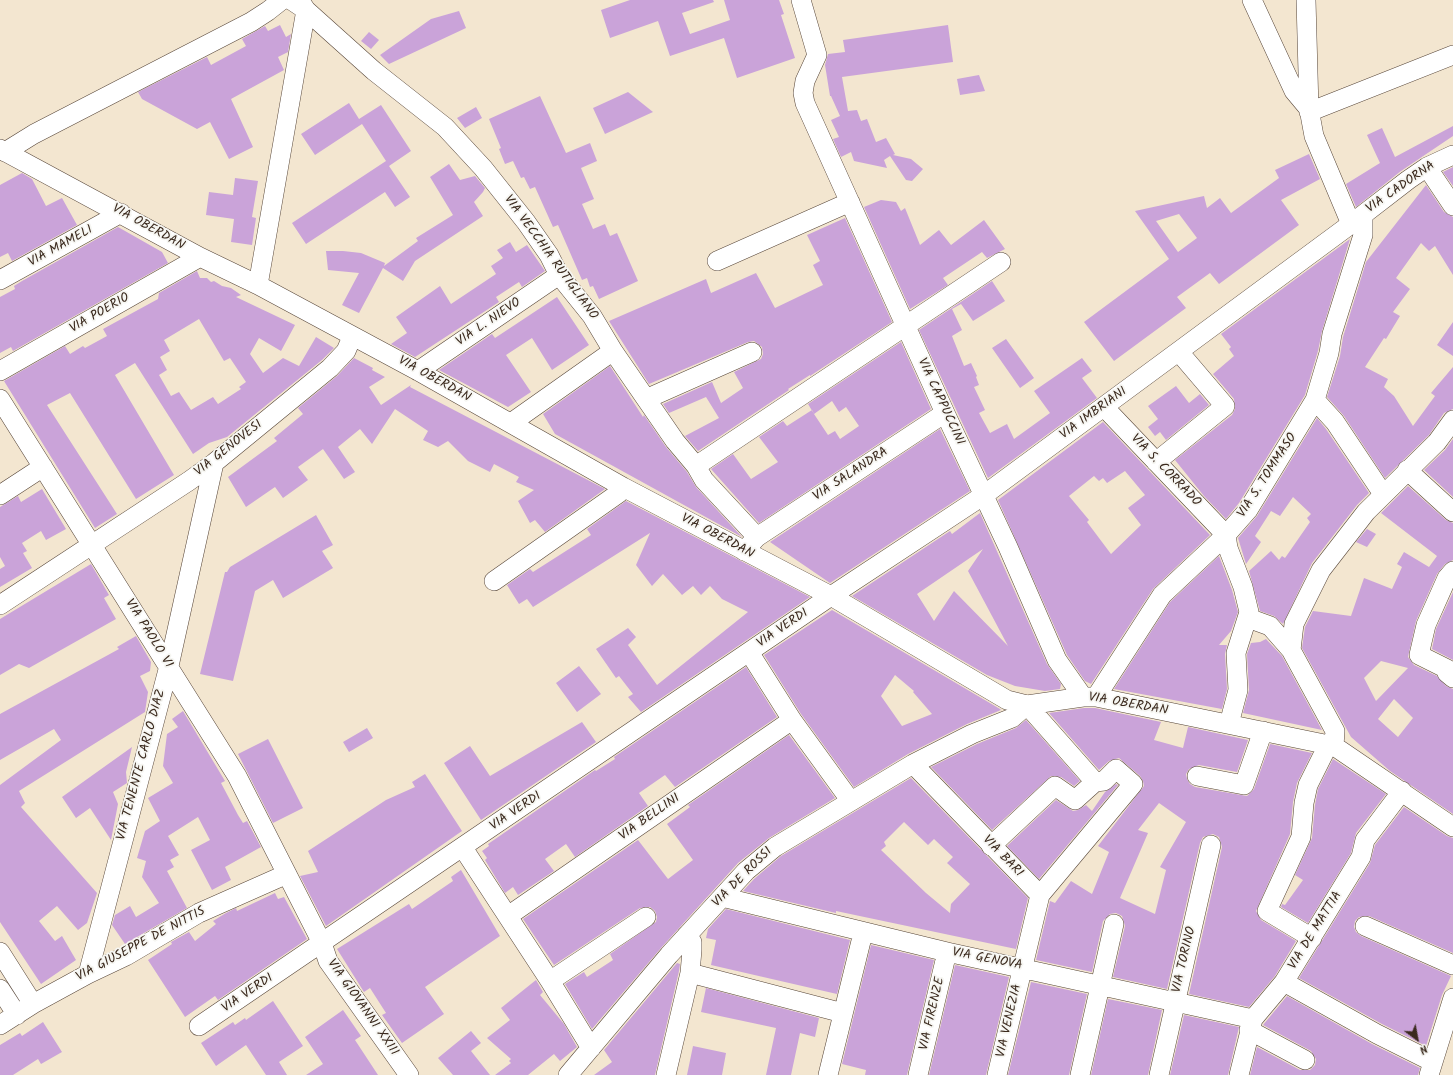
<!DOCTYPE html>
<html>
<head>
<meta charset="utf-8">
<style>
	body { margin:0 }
	#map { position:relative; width:1453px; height:1075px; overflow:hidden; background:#f3e6d0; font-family:Kalam,sans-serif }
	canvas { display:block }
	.north { position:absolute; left:1397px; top:1019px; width:40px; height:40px; -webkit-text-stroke:3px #f6f6f2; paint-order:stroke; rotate:148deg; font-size:11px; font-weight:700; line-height:16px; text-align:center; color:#3b2a1e }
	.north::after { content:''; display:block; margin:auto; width:14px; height:18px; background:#3b2a1e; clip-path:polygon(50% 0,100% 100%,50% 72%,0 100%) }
</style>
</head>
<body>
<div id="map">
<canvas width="1453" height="1075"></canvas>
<div class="north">N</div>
</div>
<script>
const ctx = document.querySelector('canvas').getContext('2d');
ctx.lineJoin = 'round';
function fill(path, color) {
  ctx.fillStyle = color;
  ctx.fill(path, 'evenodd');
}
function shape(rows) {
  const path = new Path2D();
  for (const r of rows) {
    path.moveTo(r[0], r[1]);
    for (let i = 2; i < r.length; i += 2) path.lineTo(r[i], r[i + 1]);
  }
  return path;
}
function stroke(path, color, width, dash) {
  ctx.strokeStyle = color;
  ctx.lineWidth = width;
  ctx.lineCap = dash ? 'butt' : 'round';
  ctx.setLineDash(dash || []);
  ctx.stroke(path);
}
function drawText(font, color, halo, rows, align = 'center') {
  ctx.font = font + ' Kalam,sans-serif';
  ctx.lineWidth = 3.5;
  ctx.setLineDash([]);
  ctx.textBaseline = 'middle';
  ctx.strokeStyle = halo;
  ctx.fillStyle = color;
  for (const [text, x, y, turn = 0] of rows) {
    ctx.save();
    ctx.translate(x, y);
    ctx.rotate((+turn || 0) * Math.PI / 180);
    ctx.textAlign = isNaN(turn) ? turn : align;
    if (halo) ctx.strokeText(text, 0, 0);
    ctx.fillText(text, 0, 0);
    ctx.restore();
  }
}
fill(shape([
	[630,0,713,0,714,2,682,13,690,34,730,20,724,0,779,0,784,14,781,15,795,58,737,78,724,38,670,56,658,21,610,38,601,10],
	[459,11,466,28,389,64,380,55,431,19],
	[280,25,286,37,291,34,288,52,278,57,284,70,231,99,253,147,229,159,210,122,197,129,142,99,138,92,207,57,211,65,246,46,242,39,265,26,268,31],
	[948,25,953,62,842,77,848,111,857,110,861,121,867,119,876,142,886,138,895,154,893,155,911,159,923,169,912,181,906,180,890,156,884,160,887,168,854,161,851,152,841,157,833,139,839,137,831,120,840,116,831,96,830,96,825,65,828,54,845,52,843,40],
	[369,32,379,40,371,49,361,41],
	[979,75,985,91,960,95,957,79],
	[628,92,653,112,605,134,593,108],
	[540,96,566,153,590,143,597,161,581,168,594,199,582,204,593,229,605,224,610,236,617,233,638,281,599,299,593,286,590,287,587,278,582,280,558,225,553,227,535,187,530,189,524,177,521,178,513,161,505,164,499,149,501,148,489,119],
	[349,103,359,119,381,105,411,151,389,166,410,197,395,207,385,192,306,244,292,223,386,161,362,124,315,155,301,134],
	[476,107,482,118,465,128,457,118],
	[1453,126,1453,136,1401,171,1356,207,1346,184,1380,163,1367,135,1382,128,1395,157],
	[1309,154,1320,179,1281,200,1299,225,1219,284,1210,273,1177,297,1186,308,1114,361,1084,322,1169,259,1135,211,1204,196,1207,208,1220,198,1231,213,1279,178,1275,170],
	[1179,214,1197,238,1178,252,1156,221],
	[449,164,460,180,475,176,485,188,483,192,474,202,483,216,415,261,403,281,383,268,359,313,342,305,359,273,328,270,326,251,343,251,361,253,385,263,384,266,418,241,416,238,453,215,430,177],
	[1453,167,1453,186,1443,172],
	[22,173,32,179,46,206,62,198,77,225,12,261,8,253,0,257,0,185],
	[235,178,258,181,252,217,256,218,252,245,231,242,234,219,206,215,209,192,233,195],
	[1426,185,1444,212,1453,217,1453,275,1435,246,1429,251,1421,243,1396,278,1410,289,1393,312,1400,316,1386,339,1384,338,1365,367,1388,379,1384,387,1394,396,1413,426,1435,396,1431,393,1453,367,1453,409,1444,413,1429,435,1385,478,1344,416,1327,397,1340,356,1343,337,1366,262],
	[881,200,896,202,901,211,905,208,920,245,939,230,951,245,984,220,1005,249,987,258,982,252,943,278,948,285,910,309,864,207],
	[845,218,892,322,810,376,810,375,788,389,789,390,698,451,685,436,719,418,706,397,669,413,663,404,712,382,721,403,743,388,734,372,761,359,763,354,762,347,754,341,748,342,649,384,609,321,706,279,711,293,756,273,775,308,823,285,813,265,820,261,807,235],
	[118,227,162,252,168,263,13,351,11,347,0,353,0,297,15,289,14,286,22,281],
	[1350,239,1322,331,1318,351,1305,395,1239,503,1226,519,1204,496,1175,460,1232,415,1235,409,1234,399,1213,374,1234,356,1229,349,1231,347,1221,334],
	[510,242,516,252,527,245,545,271,522,287,519,282,496,297,499,302,415,357,391,344,407,333,396,317,440,286,451,304,496,274,491,266,503,258,497,250],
	[197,271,200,278,207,278,211,282,214,281,222,286,231,288,241,295,236,297,295,325,281,351,259,338,250,354,263,373,283,358,299,366,316,337,334,348,322,360,227,437,209,443,193,454,135,363,115,375,174,475,136,499,70,393,47,405,117,514,95,528,4,381,65,346,70,354,83,346,85,348,107,336,103,329,158,299,159,293],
	[199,319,224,361,230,358,246,382,239,387,241,389,218,404,213,397,191,410,179,392,171,396,159,375,167,370,160,357,170,351,164,340],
	[992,281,1005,301,973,321,961,304,952,309,962,330,952,336,964,366,971,363,977,376,976,377,979,385,974,387,985,410,979,413,990,433,1007,424,1014,439,1050,413,1034,391,1082,358,1092,371,1082,378,1097,398,988,478,919,330],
	[557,297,589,345,552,370,532,338,506,355,531,392,508,407,439,370,492,334,495,338],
	[1453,322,1453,356,1437,345],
	[1006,339,1034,378,1020,388,992,348],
	[901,342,931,409,759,523,711,469,733,454,751,479,778,462,759,437,783,421,787,426,812,410,814,414,808,404],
	[832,401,839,412,846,407,859,426,840,439,835,431,828,435,814,414],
	[354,358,373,368,372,370,385,377,369,387,381,405,411,385,410,387,605,489,545,532,535,520,530,523,518,501,534,490,516,482,519,477,494,464,490,472,468,461,448,441,438,447,423,440,428,431,395,409,372,444,360,429,338,447,355,472,344,479,323,449,298,467,308,480,283,498,275,487,246,507,228,477,277,441,274,438,303,414,298,408,337,376],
	[610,366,643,417,644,415,666,447,687,472,696,487,742,537,555,434,543,414],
	[1176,386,1189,403,1200,394,1209,405,1166,440,1160,432,1155,436,1148,427,1158,419,1148,406],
	[1317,418,1326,429,1369,493,1357,505,1312,563,1283,624,1274,616,1260,611,1249,571,1271,551,1279,560,1282,556,1285,558,1310,522,1307,518,1311,514,1293,497,1280,516,1271,511,1255,536,1261,542,1246,564,1238,538,1257,516],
	[1103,422,1210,535,1153,589,1091,684,1085,681,1067,655,998,500],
	[1125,471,1145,495,1128,508,1141,525,1111,554,1087,522,1089,520,1069,496,1094,476,1099,481,1103,478,1107,483],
	[940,429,970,491,830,583,770,542],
	[1453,439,1453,497,1424,470,1445,450],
	[1408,486,1446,520,1453,523,1453,560,1445,564,1437,574,1416,621,1408,657,1414,665,1437,676,1446,686,1453,689,1453,814,1390,771,1351,737,1302,648,1305,627,1313,611,1351,616,1364,578,1392,589,1402,567,1397,564,1404,552,1429,567,1437,556,1381,513],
	[1381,661,1408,668,1376,701,1364,678],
	[1394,699,1413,718,1398,737,1378,719],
	[42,489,66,529,46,540,41,531,22,543,27,551,23,553,32,568,0,587,0,569,5,566,0,557,0,507,18,496,21,502],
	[626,501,810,597,641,712,628,697,633,694,619,676,616,678,596,649,628,628,636,637,628,645,657,685,748,612,722,599,710,586,701,595,693,586,682,595,663,574,652,586,636,565,650,533,533,607,527,599,519,604,507,585,530,569,533,572,591,535,587,529],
	[980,513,1047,664,1061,684,1060,689,1045,691,1015,686,987,675,852,596,950,531,952,534],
	[983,549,968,571,1008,646,954,591,934,621,917,594],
	[316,515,333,545,322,551,333,568,283,598,273,580,255,591,233,681,200,674,225,572,227,572,230,567],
	[1367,529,1376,534,1367,547,1356,542],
	[1219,556,1232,590,1238,612,1231,631,1219,645,1227,645,1225,654,1227,689,1222,709,1114,689,1170,602],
	[91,564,109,595,104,598,116,619,29,668,19,664,0,675,0,619],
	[1453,592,1453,660,1432,649,1436,629],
	[832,610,1000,709,1001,710,967,724,908,754,854,787,801,714,764,655],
	[895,675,914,691,913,692,932,714,902,726,881,696],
	[136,636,151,662,150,671,140,676,148,692,145,712,19,791,25,803,21,807,97,893,87,923,78,930,57,906,39,921,55,941,62,936,76,960,41,984,0,922,0,785,61,740,54,729,0,760,0,714,119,649,117,647],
	[1266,639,1282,656,1322,730,1243,713,1249,690,1247,654,1251,643,1260,642],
	[579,666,601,694,577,712,556,683],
	[746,667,777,717,675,787,665,775,639,793,648,806,575,857,566,844,545,859,554,871,518,895,513,887,505,893,485,860,487,858,482,851,489,846,488,844,595,770,596,771,615,759,614,757],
	[1084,708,1095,708,1161,722,1154,740,1183,748,1188,727,1248,740,1237,772,1199,765,1189,769,1186,774,1187,779,1190,784,1195,787,1247,796,1254,789,1270,744,1312,753,1297,783,1293,802,1290,834,1256,911,1261,920,1296,941,1275,976,1249,1007,1189,994,1222,847,1219,837,1213,834,1203,837,1200,843,1167,989,1113,977,1125,926,1122,916,1116,913,1110,914,1103,921,1092,972,1036,960,1050,901,1055,903,1071,881,1092,894,1109,852,1098,846,1144,786,1143,781,1140,776,1119,758,1109,761,1099,770,1049,713],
	[1159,803,1186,822,1160,867,1166,870,1155,914,1120,898,1148,833,1138,830],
	[183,711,225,781,221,783,238,815,243,823,247,821,261,847,225,867,231,880,212,890,191,850,210,840,198,817,168,836,179,855,170,860,174,867,167,871,187,908,125,944,112,925,115,915,130,906,136,917,159,903,142,877,146,861,137,858,145,831,160,821,148,798,173,783,163,766,167,734,178,727,172,719],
	[1026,720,1080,781,1074,786,1061,777,1051,776,992,830,931,767,977,744,1016,728],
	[582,722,596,742,481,820,444,763,470,746,490,776],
	[367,728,373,738,349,752,343,742],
	[789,735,835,798,769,838,738,863,661,948,592,1029,565,984,584,972,587,977,613,960,610,954,656,922,657,917,655,911,650,907,640,908,554,965,523,919,638,840,668,879,693,860,667,824,690,807,688,805],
	[268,739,303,808,273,823,238,754],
	[132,747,126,772,127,783,113,792,118,804,111,840,90,808,76,818,62,797],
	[1333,759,1386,794,1356,833,1351,853,1308,923,1281,907,1282,904,1285,905,1303,880,1295,875,1312,838,1315,805,1318,789],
	[425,774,462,831,326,926,300,876,318,872,308,851,386,800,415,787,412,782],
	[911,778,1028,898,1016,949,836,911,836,913,743,891,754,879,781,856],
	[904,822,928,845,934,839,953,857,947,863,970,884,951,904,950,913,926,893,881,850,886,846,884,842],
	[1116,784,1118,785,1039,879,1007,846,1056,800,1073,811,1078,810,1086,805,1092,811,1105,792],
	[1404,807,1447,836,1453,838,1453,953,1369,916,1359,917,1355,921,1354,927,1356,932,1361,936,1451,976,1442,995,1426,1046,1382,1024,1299,978,1370,863,1375,845],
	[461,870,500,936,425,987,444,1014,402,1043,382,1015,386,1013,370,988,364,992,337,949,409,904,412,909,453,881,451,877],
	[275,893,278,899,284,897,307,939,218,1000,215,996,185,1017,148,960,172,944,171,942,189,932,195,941,216,924,213,921,226,913,236,908,237,911],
	[726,909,850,940,837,994,711,965,716,940,706,938,708,929],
	[871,945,934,960,907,1075,865,1075,866,1070,842,1064],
	[677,963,680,964,679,971,655,1075,594,1075,612,1062,604,1050],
	[955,965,1009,977,986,1075,929,1075],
	[536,980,543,992,540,995,564,1024,577,1047,560,1061,554,1054,528,1075,495,1075,511,1063,509,1061,511,1059,487,1038,510,1020,501,1008],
	[1031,982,1087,994,1069,1075,1008,1075],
	[706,988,819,1018,815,1037,800,1033,791,1075,766,1075,776,1028,701,1012],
	[1287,996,1372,1044,1420,1068,1418,1075,1250,1075,1257,1047,1300,1070,1310,1070,1315,1065,1316,1059,1311,1051,1263,1025],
	[1108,999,1162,1010,1148,1075,1091,1075],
	[273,1001,303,1046,279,1062,287,1075,266,1075,246,1045,216,1066,201,1043,233,1022,235,1025,245,1018,246,1020],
	[343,1010,361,1036,355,1040,378,1075,306,1075,323,1064,305,1037],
	[1184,1015,1239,1027,1228,1075,1170,1075],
	[43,1022,62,1052,41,1064,38,1059,13,1075,0,1075,0,1045,20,1033,22,1036],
	[471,1031,481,1043,471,1051,490,1075,453,1075,438,1058],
	[693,1046,726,1053,722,1075,687,1075]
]), '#caa3d9');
const minor = shape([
	[291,0,306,10,374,71,445,127,483,168,526,222,549,255,559,275,592,316,613,351,675,441,696,466,704,480,757,537,744,551],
	[801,0,817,55,805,81,803,93,805,103,945,413,1008,547,1057,660,1083,697],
	[1252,0,1294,91,1309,109],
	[1306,0,1309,109,1314,136,1351,224],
	[1309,112,1453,55],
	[0,149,200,257,258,285,418,371,623,487,831,596,1007,700,1027,705,1083,697,1096,697,1334,746,1453,827],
	[5,152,34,134,251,22,268,11,282,0],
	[1427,167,1453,206],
	[717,261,850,202],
	[0,280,121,213],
	[258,285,306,10,300,1],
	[0,371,200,257],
	[418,371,559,275],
	[0,399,237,776,322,943,328,961,409,1075],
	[646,399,752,352],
	[1315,400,1335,422,1383,494],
	[1104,407,1226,535,1228,548,1243,587,1249,612,1236,653,1238,690,1229,724],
	[511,423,613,351],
	[1156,462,1225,406,1179,352],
	[696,466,1001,262],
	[1407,470,1453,512],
	[0,495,43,467],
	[757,537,945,413],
	[1453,571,1447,578,1426,625,1419,655,1447,669,1447,673,1453,678],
	[494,581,619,493,623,487],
	[0,605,189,481,214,463,330,368,346,351,352,337],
	[1248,618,1270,626,1291,650],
	[749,652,792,720,850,800],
	[1096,697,1162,595,1226,535,1248,510,1315,400,1329,353,1332,334,1363,235,1363,215],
	[1334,746,1335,731,1291,650,1294,624,1321,570,1366,512,1437,442,1453,420],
	[913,764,1040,895,997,1075],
	[1197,776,1244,785,1263,731],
	[991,846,1055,786,1075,800,1095,782],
	[463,848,550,981,591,1048],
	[722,897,947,952,1253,1019],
	[508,916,792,720],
	[1365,926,1453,965],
	[1312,938,1267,911,1301,837,1304,803,1308,785,1328,745],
	[0,952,33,1004],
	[690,973,843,1013],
	[88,974,169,666,214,463],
	[550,981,646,917],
	[1284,982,1377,1034,1433,1062],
	[0,989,17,1015],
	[0,1025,33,1004,88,974,126,956,199,913,287,874],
	[199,1026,831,596,984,495,1351,224,1408,180,1427,167,1453,155],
	[1249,1030,1305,1060],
	[568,1075,669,955,746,871,775,847,913,764,972,734,1012,718,1027,705,1095,782,1104,781,1116,769,1133,784,1040,895],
	[666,1075,690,973,692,950,692,942,687,935],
	[828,1075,863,933],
	[918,1075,947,952],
	[1080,1075,1114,924],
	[1159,1075,1211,845],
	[1239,1075,1253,1019,1284,982,1361,857,1365,840,1402,791],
	[1429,1075,1453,998]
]);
stroke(minor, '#574639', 20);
stroke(minor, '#fff', 19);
drawText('13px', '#3b2a1e', '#f6f6f2', [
	["VIA CADORNA",1401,188,-35],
	["VIA OBERDAN",148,228,29],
	["VIA MAMELI",61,247,-29],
	["VIA VECCHIA RUTIGLIANO",550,258,54],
	["VIA POERIO",100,314,-30],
	["VIA L. NIEVO",489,323,-34],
	["VIA OBERDAN",434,380,29],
	["VIA CAPPUCCINI",940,402,65],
	["VIA IMBRIANI",1094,414,-36],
	["VIA GENOVESI",229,449,-38],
	["VIA S. CORRADO",1165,471,46],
	["VIA SALANDRA",851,475,-33],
	["VIA S. TOMMASO",1268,476,-57],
	["VIA OBERDAN",717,537,28],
	["VIA VERDI",783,629,-34],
	["VIA PAOLO VI",148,634,58],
	["VIA OBERDAN",1128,705,10],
	["VIA TENENTE CARLO DIAZ",142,765,-75],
	["VIA VERDI",516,812,-34],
	["VIA BELLINI",650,818,-35],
	["VIA BARI",1002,857,46],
	["VIA DE ROSSI",743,878,-45],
	["VIA DE MATTIA",1316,931,-58],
	["VIA GIUSEPPE DE NITTIS",141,945,-28],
	["VIA GENOVA",987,960,11],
	["VIA TORINO",1185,960,-77],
	["VIA VERDI",248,994,-34],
	["VIA GIOVANNI XXIII",362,1008,55],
	["VIA FIRENZE",933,1014,-77],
	["VIA VENEZIA",1010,1021,-77]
]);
</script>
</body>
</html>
